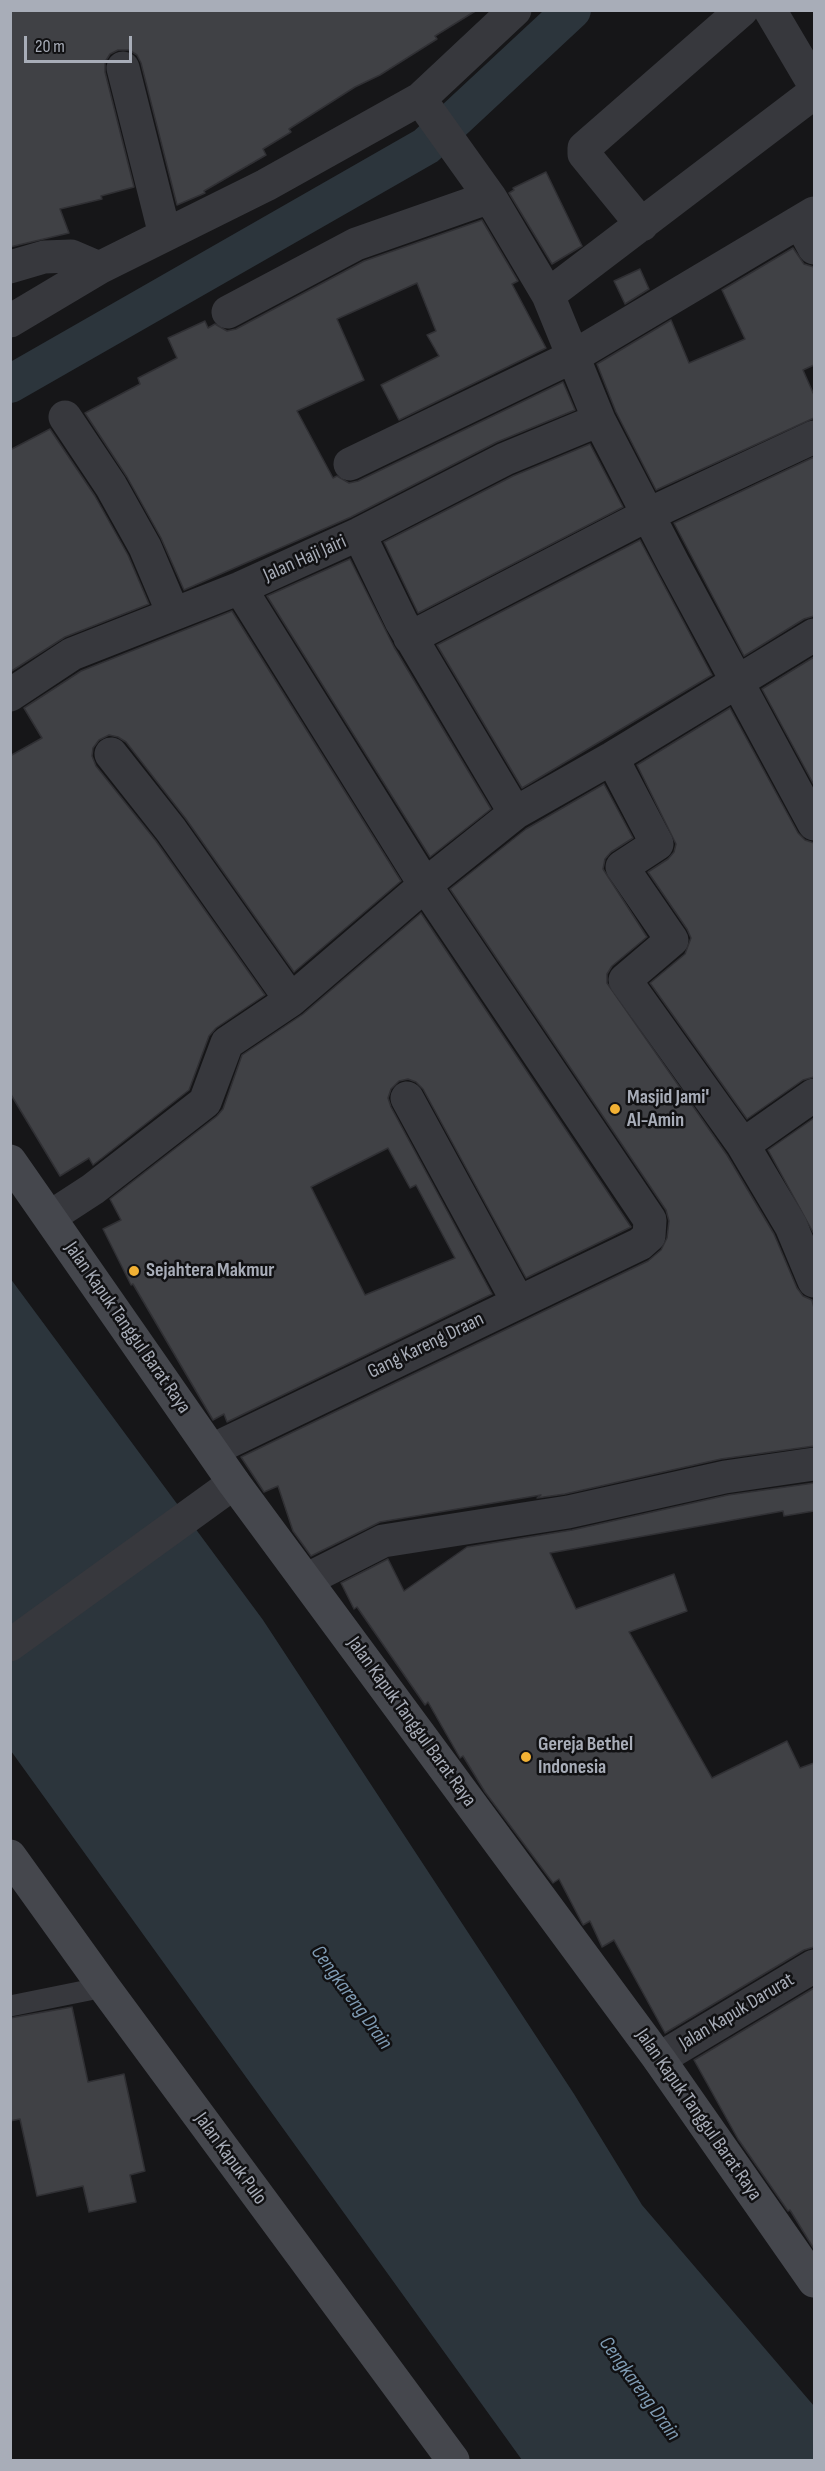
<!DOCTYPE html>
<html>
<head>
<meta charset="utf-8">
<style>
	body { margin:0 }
	#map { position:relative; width:825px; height:2471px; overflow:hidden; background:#161618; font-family:"Sofia Sans Condensed",sans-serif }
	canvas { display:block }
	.frame { position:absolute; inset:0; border:12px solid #a8adb8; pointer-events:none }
	.scale { position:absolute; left:24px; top:36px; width:108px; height:27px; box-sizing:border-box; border:3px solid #a8adb8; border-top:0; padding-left:8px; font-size:18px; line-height:21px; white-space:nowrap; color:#a8adb8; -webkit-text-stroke:4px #111113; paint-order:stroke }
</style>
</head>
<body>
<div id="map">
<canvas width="825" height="2471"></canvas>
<div class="frame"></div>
<div class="scale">20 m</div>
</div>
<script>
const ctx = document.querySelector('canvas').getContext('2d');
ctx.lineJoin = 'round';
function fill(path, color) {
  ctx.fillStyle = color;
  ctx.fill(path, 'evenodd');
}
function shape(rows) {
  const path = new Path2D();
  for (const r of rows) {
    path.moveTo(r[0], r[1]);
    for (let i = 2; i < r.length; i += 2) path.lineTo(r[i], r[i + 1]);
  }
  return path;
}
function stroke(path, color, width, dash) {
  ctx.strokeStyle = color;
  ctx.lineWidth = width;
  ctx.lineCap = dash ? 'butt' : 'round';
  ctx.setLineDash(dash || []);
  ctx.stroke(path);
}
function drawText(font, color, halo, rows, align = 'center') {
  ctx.font = font + ' "Sofia Sans Condensed",sans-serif';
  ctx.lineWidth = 5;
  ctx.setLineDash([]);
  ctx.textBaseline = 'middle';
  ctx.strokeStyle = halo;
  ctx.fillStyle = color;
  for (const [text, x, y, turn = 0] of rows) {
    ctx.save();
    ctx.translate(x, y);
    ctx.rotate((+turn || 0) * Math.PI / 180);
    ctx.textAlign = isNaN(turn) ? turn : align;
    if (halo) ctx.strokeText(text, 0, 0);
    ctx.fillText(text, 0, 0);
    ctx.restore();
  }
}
fill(shape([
	[10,1278,263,1620,574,2094,642,2205,814,2406,814,2460,522,2460,11,1751]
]), '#2c353c');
stroke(shape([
	[10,384,426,146,572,10]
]), '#2c353c', 38);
const building = shape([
	[10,10,477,10,435,36,437,39,380,75,355,87,289,129,291,132,263,149,266,155,204,191,205,193,177,205,141,63,137,55,129,50,118,50,110,54,105,62,105,72,134,187,101,196,102,199,60,209,69,233,10,247,10,10],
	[546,172,582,246,552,264,509,193,514,190,513,188,546,172],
	[482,220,518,281,512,284,546,348,399,420,381,385,439,356,427,335,436,331,417,283,337,319,364,380,297,411,333,478,337,476,349,483,358,481,563,382,575,410,497,442,351,517,184,590,161,538,127,477,85,413,140,384,138,378,177,358,168,338,205,321,208,328,215,324,227,331,236,329,364,261,482,220],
	[793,248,804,264,814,267,814,365,803,370,814,395,814,418,656,490,616,412,597,364,671,320,689,363,745,339,722,290,793,248],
	[640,269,649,289,625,304,614,281,640,269],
	[50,429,95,496,128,555,149,604,65,637,10,672,10,450,50,429],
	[590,444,623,507,418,613,384,542,513,476,590,444],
	[814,457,814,616,804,619,744,656,674,523,814,457],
	[640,540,712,675,522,788,437,645,640,540],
	[350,559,394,647,491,809,430,857,267,596,350,559],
	[232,611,401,881,294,972,186,819,126,742,118,737,109,735,99,740,93,748,92,756,96,766,156,841,265,995,216,1028,209,1036,189,1090,93,1165,89,1158,60,1176,10,1093,10,756,42,738,24,708,81,671,232,611],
	[814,657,814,785,762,689,814,657],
	[730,708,798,833,805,840,814,843,814,1077,803,1080,747,1119,650,983,685,954,691,938,687,929,648,872,668,859,674,852,676,844,637,765,730,708],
	[604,784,633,838,611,852,605,859,603,869,647,937,612,966,607,974,607,983,727,1155,774,1234,797,1288,803,1296,812,1300,814,1308,814,1446,721,1459,565,1494,537,1498,541,1495,380,1522,311,1556,293,1531,278,1486,264,1492,241,1457,648,1261,661,1250,667,1238,669,1221,666,1210,450,889,526,829,604,784],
	[421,913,631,1227,526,1278,423,1089,416,1082,408,1079,399,1081,391,1089,388,1098,391,1107,492,1294,227,1422,224,1414,213,1420,133,1284,131,1285,103,1229,121,1220,110,1199,217,1116,223,1109,242,1055,303,1014,421,913],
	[388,1148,410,1188,416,1185,455,1258,365,1295,311,1187,388,1148],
	[814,1118,814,1234,768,1150,814,1118],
	[814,1483,814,1511,784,1516,783,1511,550,1553,576,1609,674,1574,687,1611,629,1632,712,1778,787,1741,800,1768,814,1763,814,1947,804,1950,665,2033,614,1940,602,1947,590,1921,583,1925,559,1879,553,1883,485,1792,463,1756,460,1758,428,1702,425,1705,357,1607,354,1609,341,1583,388,1559,404,1591,467,1547,572,1530,728,1495,814,1483],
	[814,1988,814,2249,790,2210,788,2211,738,2139,694,2060,814,1988],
	[72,2007,88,2082,124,2074,145,2171,130,2175,136,2202,89,2212,83,2186,37,2196,20,2119,10,2121,10,2018,72,2007]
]);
fill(building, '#404145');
stroke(building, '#303034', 1.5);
stroke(shape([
	[10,2006,104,1987]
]), '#37383d', 21);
stroke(shape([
	[123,68,165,235],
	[420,99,490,197,548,295,599,420,673,563,814,824],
	[800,222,814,248],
	[642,225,584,154,584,148,742,10],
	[10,267,44,257,71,256,99,268],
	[548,295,811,95,814,88,813,83,770,10],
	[228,312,356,244,490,197],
	[10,321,99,268,266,185,420,99,515,10],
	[65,417,111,486,145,547,173,613],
	[350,464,574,356,814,213],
	[359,534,401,621,515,813],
	[410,638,647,515,814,437],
	[10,695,72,654,240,588,359,534,505,459,599,420],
	[111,754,171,830,291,1000],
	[612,758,657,844,622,867,672,940,625,980,743,1145,791,1226,814,1281],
	[407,1098,518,1302],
	[743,1145,814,1095],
	[50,1217,93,1189,205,1102,227,1043,291,1000,425,885,515,813,612,758,814,635],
	[212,1450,640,1244,649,1236,650,1220,425,885,240,588],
	[306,1580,383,1541,568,1512,725,1477,814,1464],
	[10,1645,234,1483],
	[659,2059,814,1966]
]), '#37383d', 33);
stroke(shape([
	[10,1161,234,1483,659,2059,814,2281],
	[10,1856,104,1987,453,2460]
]), '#45474d', 33);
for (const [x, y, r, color] of [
	[615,1109,6,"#f2b134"],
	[134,1271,6,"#f2b134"],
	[526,1757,6,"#f2b134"]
]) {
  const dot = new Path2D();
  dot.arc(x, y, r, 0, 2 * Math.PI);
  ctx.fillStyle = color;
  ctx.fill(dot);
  stroke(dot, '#111113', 2);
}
drawText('20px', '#a8adb8', '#111113', [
	["Jalan Haji Jairi",305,559,-24],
	["Jalan Kapuk Tanggul Barat Raya",127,1328,55],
	["Gang Kareng Draan",426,1346,-26],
	["Jalan Kapuk Tanggul Barat Raya",411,1722,54],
	["Jalan Kapuk Darurat",737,2012,-31],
	["Jalan Kapuk Tanggul Barat Raya",698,2115,55],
	["Jalan Kapuk Pulo",230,2159,54]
]);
drawText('bold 20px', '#a8adb8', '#111113', [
	["Masjid Jami'",627,1098],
	["Al-Amin",627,1121],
	["Sejahtera Makmur",146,1271],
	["Gereja Bethel",538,1745],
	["Indonesia",538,1768]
], 'left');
drawText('italic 21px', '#7f9bb3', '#111113', [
	["Cengkareng Drain",351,1998,54],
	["Cengkareng Drain",639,2389,54]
]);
</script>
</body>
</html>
